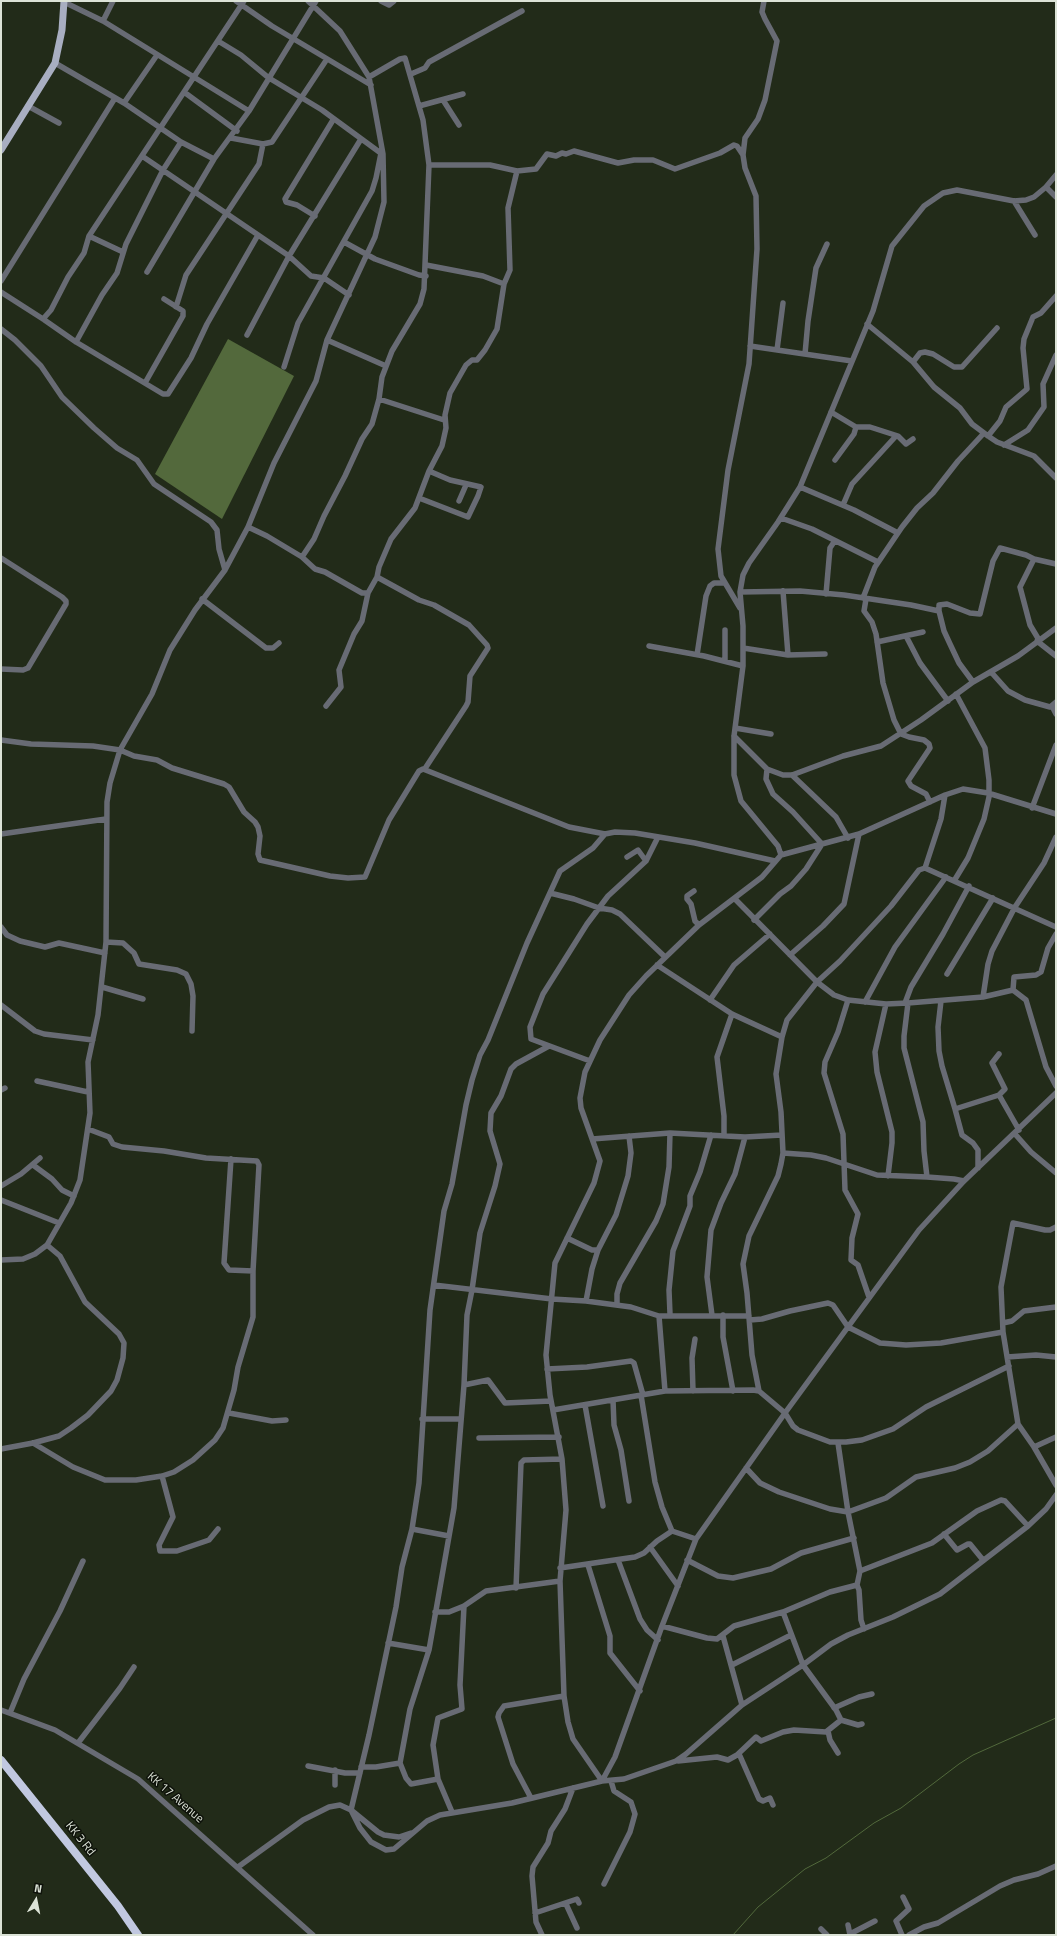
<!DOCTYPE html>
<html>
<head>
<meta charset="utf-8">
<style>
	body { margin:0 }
	#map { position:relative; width:1057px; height:1936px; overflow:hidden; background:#222b19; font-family:"Titillium Web",sans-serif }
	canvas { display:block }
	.frame { position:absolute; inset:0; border:2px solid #dce3d7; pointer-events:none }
	.north { position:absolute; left:16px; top:1880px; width:40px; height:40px; -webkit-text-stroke:3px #0e120a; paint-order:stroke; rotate:10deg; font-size:11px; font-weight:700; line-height:16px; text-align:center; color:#dce3d7 }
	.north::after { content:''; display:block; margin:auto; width:14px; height:18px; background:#dce3d7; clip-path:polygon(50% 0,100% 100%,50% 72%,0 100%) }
</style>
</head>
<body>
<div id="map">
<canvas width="1057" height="1936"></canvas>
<div class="frame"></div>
<div class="north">N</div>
</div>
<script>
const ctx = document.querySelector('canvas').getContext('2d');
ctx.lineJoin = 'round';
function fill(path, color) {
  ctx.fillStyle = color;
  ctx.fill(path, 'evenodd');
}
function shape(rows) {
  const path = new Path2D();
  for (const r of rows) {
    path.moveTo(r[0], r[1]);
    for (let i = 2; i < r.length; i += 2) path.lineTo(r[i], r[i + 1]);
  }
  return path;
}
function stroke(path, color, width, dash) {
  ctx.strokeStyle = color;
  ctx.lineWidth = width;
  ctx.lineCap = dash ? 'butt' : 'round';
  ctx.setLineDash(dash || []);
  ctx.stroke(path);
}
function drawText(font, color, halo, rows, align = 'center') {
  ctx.font = font + ' "Titillium Web",sans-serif';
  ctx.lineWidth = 3;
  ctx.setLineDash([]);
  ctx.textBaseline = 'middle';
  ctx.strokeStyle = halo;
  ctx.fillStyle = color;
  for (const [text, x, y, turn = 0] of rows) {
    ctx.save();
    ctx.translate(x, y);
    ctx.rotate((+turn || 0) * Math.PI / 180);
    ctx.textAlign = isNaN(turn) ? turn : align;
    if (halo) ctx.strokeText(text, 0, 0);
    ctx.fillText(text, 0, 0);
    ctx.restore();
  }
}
fill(shape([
	[228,339,294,376,222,519,155,474]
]), '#53693c');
stroke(shape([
	[733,1935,758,1907,805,1869,826,1858,874,1823,901,1808,959,1764,973,1755,1056,1718]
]), '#52693c', 1);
stroke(shape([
	[236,1,272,26,371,85],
	[381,1,389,5,394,1],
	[64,2,103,21,249,111],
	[103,21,113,1],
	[218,41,241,55,269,78,322,110,382,154],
	[55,63,124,103,181,142,214,159],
	[411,74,425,68,429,62,522,11],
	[369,77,400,59,405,58,423,120,429,165,424,289,420,304,392,351,382,377,379,399,444,420],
	[184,92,237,131],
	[443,100,459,125],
	[124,103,157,55],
	[28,106,59,123],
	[419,106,463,94],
	[231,138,263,144],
	[142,156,289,256,311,276,324,278,349,295],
	[429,165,490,165,517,171,536,169,547,154,556,156,562,153,566,154,574,151,618,163,634,160,653,160,675,169,720,153,734,145,737,146,743,155],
	[1056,175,1046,187,1034,197,1026,200,1014,201,957,190,943,193,924,206,892,246,873,311,800,487,778,522,749,563,743,575,740,592,743,626,743,666,734,736,734,775,741,801,778,846,781,855,762,877,699,925,646,976,629,995,600,1040,585,1072,580,1098,581,1108,600,1161,594,1183,555,1263,546,1355,550,1395,562,1459,566,1510,560,1581,564,1696,568,1722,573,1739,602,1781,624,1779,676,1761,686,1754,742,1705,803,1665,831,1644,848,1635,893,1617,940,1594,1028,1526,1046,1509,1056,1495],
	[1046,187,1056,197],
	[1014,201,1035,235],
	[315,216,297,205,286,202,285,199,333,120],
	[89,236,123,252],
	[344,242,375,259,419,275,426,276],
	[426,265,483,276,504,284],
	[147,272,214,159,249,111,316,1],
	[1,281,115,98],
	[1,292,43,319,76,342,163,394,168,394,191,358,207,324,258,235],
	[176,307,186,275,259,164,263,144,272,142,327,59],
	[43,319,51,310,68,277,84,253,89,236,244,1],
	[867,324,913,362,934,387,960,408,972,424,988,436,997,442,1034,456,1056,478],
	[1,329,15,340,41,366,62,397,94,428,117,448,137,460,154,484,211,522,217,530,219,549,225,570],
	[247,335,289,256,361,139],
	[327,340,386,366],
	[76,342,102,295,117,273,126,244,163,170,181,142],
	[750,346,852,361],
	[777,350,783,303],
	[805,354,808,321,816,268,827,244],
	[913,362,920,353,925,352,933,354,954,367,962,367,997,328],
	[284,367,298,323,372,191,376,178,381,153],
	[145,383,183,316,183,311,164,299],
	[831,412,856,427,870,427,898,436,906,444,913,439],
	[988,436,1000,421,1006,407,1027,389,1023,348,1024,339,1033,317,1041,313,1056,296],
	[1004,445,1028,430,1044,407,1043,384,1056,355],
	[835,460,854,434,856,427],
	[800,487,854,510,898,533],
	[419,498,468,517,478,496,481,487,450,480,429,471],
	[459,501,466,485],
	[843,505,852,484,896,436],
	[781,518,812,529,878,562],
	[248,527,267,536,302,557,315,569,325,572,362,593,368,593,377,577,379,567,391,539,415,508,429,471,442,446,446,428,445,415,450,393,466,365,472,360,477,360,485,350,497,329,504,284,510,270,508,208,517,171],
	[302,557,314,539,324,516,345,476,362,439,372,424,379,399],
	[1,558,62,597,66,601,66,604,28,668,23,670,1,669],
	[1034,559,1020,587,1030,625,1039,640],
	[377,577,419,600,434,605,469,625,487,645,488,648,470,676,468,702,466,706,426,767],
	[783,591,788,655],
	[740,592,800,591,844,595,911,605,939,611,944,631,950,644,959,663,973,682],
	[826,594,830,548,834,542],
	[863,598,875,567,902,527,917,508,933,493,958,461,984,433],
	[202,599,266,648,273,648,279,643],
	[866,599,864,611,872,622,876,634,883,683,894,720,901,734,909,737,924,740,929,744,930,748,908,781,911,786,926,794,930,802],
	[740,608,721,576,718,549,728,470,749,364,757,249,756,196,745,168,743,155,745,138,758,119,765,100,777,41,765,19,762,12,764,1],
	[939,611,939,605,947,604,970,613,980,614,993,561,1000,548,1026,555,1034,559,1056,564],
	[906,636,920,663,948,701],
	[1037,641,1056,656],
	[877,642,923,632],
	[649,646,704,656,743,666],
	[743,648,788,655,825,654],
	[697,655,706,596,710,586,714,583,725,583],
	[725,660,725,630],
	[991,672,1008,691,1025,700,1050,707,1056,702],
	[326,706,341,687,339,670,354,634,362,621,368,593],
	[1052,706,1056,714],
	[735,728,771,734],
	[734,736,767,769,783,775,792,775,843,756,881,746,921,720,973,682,1018,656,1056,628],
	[1,740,31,744,93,746,120,750,134,756,157,760,172,768,224,784,229,787,244,812,255,822,258,827,260,836,258,854,260,860,330,876,348,878,365,877,389,820,419,771,423,769,569,827,605,834,615,832,635,833,695,843,775,861],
	[792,775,836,817,848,838],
	[1032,808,1056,745],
	[1,834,106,819],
	[781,855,859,834,945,795,963,789,988,793,1056,814],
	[627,857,638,850,646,861],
	[925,868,1056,927],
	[954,881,968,858,984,819,989,797,989,780,985,748,956,694],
	[694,891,687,896,687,899,691,904,695,921,699,925],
	[550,893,574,899,599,908,612,910,620,914,665,957],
	[735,899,817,982,834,995,848,1000,886,1004,908,1003,983,997,1013,990,1026,1000,1046,1067,1056,1086],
	[754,920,780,894,791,886,806,869,822,844,793,812,773,794,766,779,767,769],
	[1,927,7,935,20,941,45,947,59,943,105,953],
	[106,942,123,943,134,953,139,964,177,970,186,974,191,984,193,996,192,1031],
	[790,955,823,926,844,904,859,834],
	[657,965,732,1014,782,1037],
	[947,974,993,898],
	[102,987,143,999],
	[1013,990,1014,977,1036,975,1041,972,1048,948,1056,934],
	[983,997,988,964,992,951,1015,907,1044,863,1056,837],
	[710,1000,734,965,770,934],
	[848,1000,838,1032,825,1062,824,1073,843,1134,845,1190,858,1214,852,1238,851,1260,858,1265,869,1297],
	[941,1001,938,1027,939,1051,942,1066,955,1109],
	[865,1002,895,947,946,877],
	[905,1003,911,987,943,934,969,886],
	[908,1003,904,1036,904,1048,923,1122,924,1151,927,1177],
	[886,1004,875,1052,877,1072,892,1132,892,1143,888,1176],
	[1,1005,35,1031,44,1034,93,1040],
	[999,1054,992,1063,1005,1089,999,1095,1019,1130],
	[590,1061,531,1039,530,1027,543,994,587,924,608,896,646,861,658,837],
	[37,1081,88,1092],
	[1,1090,5,1088],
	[1015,1134,1031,1152,1056,1173],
	[724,1136,724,1116,717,1057,732,1014],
	[592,1139,670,1133,745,1137,782,1135],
	[783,1153,811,1155,826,1158,877,1175,927,1177,954,1179,964,1181],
	[231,1159,224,1263,229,1270,253,1271],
	[33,1165,52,1179,62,1190,74,1196],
	[978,1168,978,1150,973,1143,962,1135,955,1109,999,1095],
	[1,1186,21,1174,40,1158],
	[1,1200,59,1223],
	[1056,1227,1050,1230,1045,1230,1013,1223,1001,1287,1003,1332,1018,1424,1034,1447,1056,1485],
	[567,1238,592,1250,598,1250],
	[1,1260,23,1259,35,1254,47,1245,71,1203,80,1180,90,1113,88,1062,98,1015,106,942,107,802,110,783,120,750,152,694,170,650,195,610,225,570,248,527,274,463,316,381,327,340,375,237,384,202,383,154,369,77,340,31,308,1],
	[434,1285,552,1299,586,1301,631,1307,659,1316,749,1316],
	[586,1301,592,1269,598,1250,616,1215,628,1176,631,1153,629,1136],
	[617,1305,617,1294,620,1283,656,1221,663,1204,669,1167,670,1133],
	[670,1314,669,1290,673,1251,690,1206,690,1196,700,1172,711,1135],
	[712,1315,707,1277,711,1230,721,1203,735,1174,745,1137],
	[723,1315,723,1337,733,1391],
	[659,1316,665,1391],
	[750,1320,762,1319,790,1311,828,1303,833,1305,848,1327,880,1343,906,1345,941,1343,1003,1332],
	[1003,1323,1012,1321,1024,1311,1056,1307],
	[1007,1357,1036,1355,1056,1357],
	[547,1369,587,1367,631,1361,634,1363,643,1395],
	[464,1385,488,1380,505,1403,551,1401],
	[693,1391,692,1358,695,1339],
	[759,1391,752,1355,747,1293,743,1264,749,1236,778,1176,781,1164,783,1153,781,1112,776,1074,782,1037,787,1020,817,982,840,961,891,906,919,870,925,868,941,819,945,795],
	[641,1395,655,1482,662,1507,672,1531],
	[613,1400,614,1425,621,1450,629,1501],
	[585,1405,603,1506],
	[553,1410,665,1391,753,1390,759,1391,785,1413,793,1426,798,1430,830,1442,846,1442,862,1440,893,1429,926,1407,1009,1366],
	[229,1413,272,1421,286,1420],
	[422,1419,460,1419],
	[479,1438,559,1437],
	[33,1443,73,1467,105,1480,136,1480,162,1476,174,1472,193,1460,215,1440,223,1428,234,1390,238,1367,253,1317,253,1271,259,1165,257,1161,206,1158,164,1151,122,1147,113,1144,109,1137,88,1129],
	[838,1443,848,1512,860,1571,857,1585,859,1590,861,1620,864,1629],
	[1034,1447,1056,1437],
	[1,1449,33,1443,59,1436,71,1428,88,1415,111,1391,117,1380,123,1358,124,1343,119,1334,85,1302,60,1256,47,1245],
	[746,1468,760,1483,779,1492,830,1509,848,1512,886,1498,916,1477,955,1468,970,1462,988,1451,1018,1424],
	[162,1476,173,1517,159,1545,160,1551,177,1551,209,1540,218,1529],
	[412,1529,449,1536],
	[944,1534,957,1550,968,1544,970,1544,983,1560],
	[650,1547,678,1586],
	[618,1560,640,1619,647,1630,658,1640],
	[687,1560,718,1576,733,1578,771,1569,801,1553,854,1538],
	[588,1565,610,1636,610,1653,640,1691],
	[560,1568,635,1557,644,1553,657,1541,672,1531,696,1539],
	[860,1571,932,1543,977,1511,1001,1500,1005,1501,1028,1526],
	[516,1588,521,1463,524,1460,562,1459],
	[435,1612,449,1612,464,1606,486,1591,560,1581],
	[783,1612,803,1665,836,1710,841,1720],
	[662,1626,707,1638,717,1639,734,1626,783,1612,830,1592,857,1585],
	[723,1636,742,1705],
	[388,1643,429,1650],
	[732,1665,791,1635],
	[834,1708,859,1697,872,1694],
	[1,1710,55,1730,138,1779,313,1935],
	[10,1713,24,1679,60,1611,83,1561],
	[828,1731,830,1740,838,1753],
	[78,1743,120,1688,134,1667],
	[737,1755,756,1737,761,1741,783,1732,794,1730,826,1732,841,1720,858,1725,862,1724],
	[678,1761,717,1757,728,1760,737,1755,740,1756,759,1799,763,1801,770,1798,773,1805],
	[400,1763,406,1778,411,1784,438,1779],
	[308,1766,345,1773,360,1773],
	[361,1767,376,1767,400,1763,410,1709,429,1650,454,1508,464,1385,467,1315,472,1290,480,1233,495,1186,500,1164,490,1131,491,1113,501,1096,511,1069,516,1064,549,1046],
	[335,1785,335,1770],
	[531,1798,513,1764,498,1717,499,1713,504,1706,564,1696],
	[452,1812,438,1779,433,1745,438,1718,462,1709,460,1685,464,1606],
	[411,1833,399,1837,384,1835,378,1832,351,1810,369,1735,396,1607,402,1567,412,1529,419,1483,430,1310,444,1211,452,1184,466,1105,472,1080,480,1055,488,1040,527,943,560,871,593,848,605,834],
	[238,1867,303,1820,329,1807,340,1805,351,1810,360,1828,371,1842,386,1850,394,1849,427,1821,440,1815,512,1803,602,1781,615,1757,662,1626,696,1539,785,1413,919,1230,964,1181,1056,1093],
	[604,1884,630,1832,635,1814,631,1802,614,1791,611,1781],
	[566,1904,577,1928],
	[535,1913,577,1899,579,1903],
	[848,1925,850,1935],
	[821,1929,827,1935],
	[850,1934,875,1921],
	[542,1935,536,1922,532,1876,533,1867,548,1843,551,1831,565,1809,573,1788],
	[902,1935,896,1921,909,1909,903,1897],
	[909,1935,924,1927,938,1923,1000,1886,1014,1880,1038,1874,1056,1866]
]), '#686b74', 5.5);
stroke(shape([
	[1,150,55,63,62,30,64,1]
]), '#a8aec1', 7);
stroke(shape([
	[1,1760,118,1906,138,1935]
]), '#c1c8e0', 8);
drawText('12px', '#dce3d7', '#0e120a', [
	["KK 17 Avenue",175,1798,41],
	["KK 3 Rd",80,1839,51]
]);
</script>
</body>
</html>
